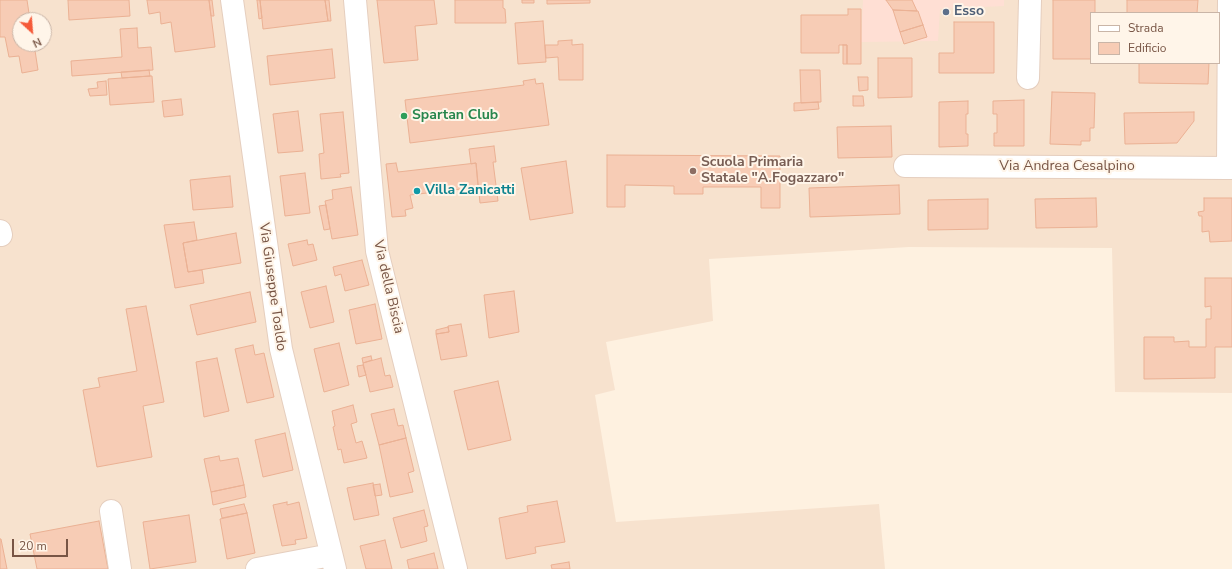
<!DOCTYPE html>
<html>
<head>
<meta charset="utf-8">
<style>
	body { margin:0 }
	#map { position:relative; width:1232px; height:569px; overflow:hidden; background:#fef1e0; font-family:"Nunito Sans",sans-serif }
	canvas { display:block }
	.legend { position:absolute; left:1090px; top:12px; width:130px; height:52px; box-sizing:border-box; background:#fff5e9; border:1px solid #c9b5a7; margin:0; padding:5px 7px; list-style:none; font-size:12px; color:#785545 }
	.legend li { display:flex; align-items:center; gap:8px; height:20px }
	.legend b { width:20px; border:1px solid #c9b5a7 }
	.north { position:absolute; left:12px; top:12px; width:40px; height:40px; box-sizing:border-box; background:#fff5e9; border:1px solid #c9b5a7; border-radius:50%; rotate:154deg; font-size:11px; font-weight:700; line-height:16px; text-align:center; color:#785545 }
	.north::after { content:''; display:block; margin:auto; width:14px; height:18px; background:#f55a39; clip-path:polygon(50% 0,100% 100%,50% 72%,0 100%) }
	.scale { position:absolute; left:12px; top:539px; width:56px; height:18px; box-sizing:border-box; border:2px solid #785545; border-top:0; padding-left:5px; font-size:12px; line-height:14px; white-space:nowrap; color:#785545; -webkit-text-stroke:3px #fff5e9; paint-order:stroke }
</style>
</head>
<body>
<div id="map">
<canvas width="1232" height="569"></canvas>
<ul class="legend">
<li><b style="height:5px;background:#fff"></b>Strada</li>
<li><b style="height:11px;background:#f7ccb5"></b>Edificio</li>
</ul>
<div class="north">N</div>
<div class="scale">20 m</div>
</div>
<script>
const ctx = document.querySelector('canvas').getContext('2d');
ctx.lineJoin = 'round';
function fill(path, color) {
  ctx.fillStyle = color;
  ctx.fill(path, 'evenodd');
}
function shape(rows) {
  const path = new Path2D();
  for (const r of rows) {
    path.moveTo(r[0], r[1]);
    for (let i = 2; i < r.length; i += 2) path.lineTo(r[i], r[i + 1]);
  }
  return path;
}
function stroke(path, color, width, dash) {
  ctx.strokeStyle = color;
  ctx.lineWidth = width;
  ctx.lineCap = dash ? 'butt' : 'round';
  ctx.setLineDash(dash || []);
  ctx.stroke(path);
}
function drawText(font, color, halo, rows, align = 'center') {
  ctx.font = font + ' "Nunito Sans",sans-serif';
  ctx.lineWidth = 4;
  ctx.setLineDash([]);
  ctx.textBaseline = 'middle';
  ctx.strokeStyle = halo;
  ctx.fillStyle = color;
  for (const [text, x, y, turn = 0] of rows) {
    ctx.save();
    ctx.translate(x, y);
    ctx.rotate((+turn || 0) * Math.PI / 180);
    ctx.textAlign = isNaN(turn) ? turn : align;
    if (halo) ctx.strokeText(text, 0, 0);
    ctx.fillText(text, 0, 0);
    ctx.restore();
  }
}
fill(shape([
	[0,0,1232,0,1232,393,1115,392,1112,248,909,247,709,259,713,321,606,342,615,390,595,395,616,522,879,504,885,569,0,569],
	[1091,13,1219,13,1219,63,1091,63],
	[20,20,44,20,44,44,20,44]
]), '#f7e2ce');
fill(shape([
	[863,0,1004,0,1004,6,940,9,938,41,861,42]
]), '#ffdfd4');
const building = shape([
	[0,0,27,0,30,20,20,20,20,44,34,44,38,70,22,73,19,56,9,57,5,37,0,37,0,0],
	[68,0,129,0,130,16,69,20,68,0],
	[147,0,209,0,215,47,175,52,171,22,161,24,160,12,149,14,147,0],
	[209,0,212,0,214,16,211,16,209,0],
	[257,0,260,0,262,18,259,19,257,0],
	[260,0,325,0,328,21,263,29,260,0],
	[325,0,329,0,331,21,328,21,325,0],
	[377,0,434,0,437,24,415,26,418,60,384,63,377,0],
	[455,0,503,0,503,8,505,9,506,23,455,23,455,0],
	[522,0,534,0,534,3,522,3,522,0],
	[547,0,590,0,590,3,547,4,547,0],
	[886,0,912,0,917,11,893,10,886,0],
	[1053,0,1095,0,1095,13,1091,13,1091,59,1053,59,1053,0],
	[1127,0,1198,0,1197,13,1127,13,1127,0],
	[848,9,861,9,861,64,847,64,847,45,839,45,839,53,801,53,801,15,848,15,848,9],
	[893,10,918,11,923,25,900,32,893,10],
	[543,21,546,62,518,64,515,23,543,21],
	[954,22,994,22,994,73,939,73,939,53,954,53,954,22],
	[923,25,927,37,904,44,900,32,923,25],
	[137,28,138,48,151,47,153,70,72,76,71,61,122,57,120,29,137,28],
	[572,40,572,45,583,44,583,80,559,80,558,57,546,58,545,45,558,45,558,41,572,40],
	[843,45,847,45,847,64,843,64,843,45],
	[332,49,335,78,270,85,267,56,332,49],
	[878,58,912,58,912,97,878,98,878,58],
	[1139,63,1209,63,1208,84,1139,83,1139,63],
	[149,70,150,76,122,78,121,72,149,70],
	[800,70,820,70,821,102,801,103,800,70],
	[150,76,152,76,154,102,110,105,108,79,150,76],
	[858,77,868,77,868,90,859,91,858,77],
	[535,79,536,84,543,83,549,125,410,143,405,100,524,85,523,81,535,79],
	[106,81,107,95,90,96,88,89,98,88,97,82,106,81],
	[1052,92,1095,93,1094,128,1090,128,1090,141,1081,141,1081,145,1050,144,1052,92],
	[853,96,863,96,864,106,853,106,853,96],
	[181,99,183,115,164,117,162,101,181,99],
	[1024,100,1024,146,994,146,994,133,997,133,997,114,993,114,993,101,1024,100],
	[968,101,968,114,966,114,966,134,968,134,968,146,939,147,939,102,968,101],
	[818,102,819,109,794,111,794,103,818,102],
	[298,111,303,151,278,153,273,114,298,111],
	[343,112,349,173,340,174,341,177,321,179,319,154,324,153,320,114,343,112],
	[1194,112,1194,121,1177,143,1125,144,1124,113,1194,112],
	[891,126,892,157,838,158,837,127,891,126],
	[494,146,496,162,493,162,498,201,480,203,476,163,471,164,469,149,494,146],
	[607,155,780,156,780,208,761,208,761,187,703,187,703,194,674,194,674,186,625,185,625,207,607,207,607,155],
	[566,161,573,213,530,220,521,168,566,161],
	[396,163,398,172,476,163,478,187,410,195,413,208,405,210,406,216,392,217,386,164,396,163],
	[305,173,310,213,285,216,280,176,305,173],
	[230,176,233,207,193,210,190,180,230,176],
	[899,185,900,214,810,217,809,188,899,185],
	[351,187,358,235,332,239,325,201,333,199,332,190,351,187],
	[1096,198,1097,227,1036,228,1035,199,1096,198],
	[1204,198,1232,198,1232,241,1210,242,1209,231,1202,232,1202,216,1199,216,1198,212,1204,211,1204,198],
	[988,199,988,229,928,230,928,200,988,199],
	[326,205,330,229,324,230,319,206,326,205],
	[194,222,197,240,183,243,188,272,202,270,204,283,175,288,164,225,194,222],
	[236,233,241,263,188,272,183,243,236,233],
	[307,240,308,245,313,244,317,260,293,266,288,244,307,240],
	[362,260,369,285,345,291,341,274,335,276,333,267,362,260],
	[1205,278,1232,278,1232,347,1215,347,1215,378,1144,379,1144,337,1174,337,1174,342,1189,341,1189,347,1206,347,1206,319,1211,319,1211,306,1205,307,1205,278],
	[326,286,334,322,310,328,301,292,326,286],
	[514,291,519,332,489,338,484,295,514,291],
	[250,292,256,322,197,335,190,305,250,292],
	[375,304,382,339,356,344,349,310,375,304],
	[146,306,164,402,143,406,152,457,97,467,83,390,100,387,98,378,137,371,126,309,146,306],
	[461,324,467,356,441,360,436,334,449,332,448,326,461,324],
	[448,327,449,332,436,334,436,330,448,327],
	[339,343,349,385,324,392,314,349,339,343],
	[253,345,255,355,264,353,274,397,247,403,235,349,253,345],
	[371,356,372,360,363,363,362,358,371,356],
	[217,358,229,411,204,417,196,362,217,358],
	[381,358,385,376,390,375,393,387,370,392,363,363,381,358],
	[363,365,366,375,359,377,357,366,363,365],
	[498,381,511,440,468,450,454,391,498,381],
	[353,405,357,422,351,424,356,443,362,441,367,458,344,463,341,449,338,450,333,427,335,426,332,411,353,405],
	[394,409,398,426,403,425,406,438,379,445,371,414,394,409],
	[285,433,293,470,263,477,255,440,285,433],
	[406,438,414,471,408,473,413,492,390,497,379,445,406,438],
	[219,456,220,461,238,458,244,485,211,492,204,459,219,456],
	[373,483,379,515,354,520,347,488,373,483],
	[380,484,382,495,375,496,373,485,380,484],
	[244,485,246,497,213,505,211,492,244,485],
	[557,501,565,542,535,547,536,553,506,559,499,518,528,512,527,506,557,501],
	[287,502,287,505,299,502,307,538,295,540,296,544,282,546,273,505,287,502],
	[244,504,247,513,222,518,220,509,244,504],
	[424,510,428,526,424,527,427,541,401,548,393,518,424,510],
	[247,513,255,553,227,559,220,519,247,513],
	[189,515,196,562,150,569,143,522,189,515],
	[99,521,108,569,37,569,30,534,99,521],
	[0,539,1,539,7,569,0,569,0,539],
	[385,540,392,569,366,569,360,546,385,540],
	[434,553,438,569,409,569,407,560,434,553],
	[569,562,570,569,552,569,551,565,569,562]
]);
fill(building, '#f7ccb5');
stroke(building, '#ebb194', 1);
const minor = shape([
	[232,0,281,349,335,569],
	[355,0,377,251,456,569],
	[1229,0,1228,168,1232,168],
	[1028,78,1030,0],
	[905,166,1228,168],
	[0,231,1,235],
	[111,511,120,569],
	[257,569,331,555]
]);
stroke(minor, '#e5cebe', 24);
stroke(minor, '#fff', 22);
for (const [x, y, r, color] of [
	[946,12,4,"#5c6f8a"],
	[404,116,4,"#2e9e5b"],
	[693,171,4,"#8d6e63"],
	[417,191,4,"#0f9aa8"]
]) {
  const dot = new Path2D();
  dot.arc(x, y, r, 0, 2 * Math.PI);
  ctx.fillStyle = color;
  ctx.fill(dot);
  stroke(dot, '#fff5e9', 1.5);
}
drawText('bold 14px', '#4e5e75', '#fff5e9', [
	["Esso",954,12]
], 'left');
drawText('bold 14px', '#27864d', '#fff5e9', [
	["Spartan Club",412,116]
], 'left');
drawText('bold 14px', '#785e54', '#fff5e9', [
	["Scuola Primaria",701,163],
	["Statale \"A.Fogazzaro\"",701,179]
], 'left');
drawText('14px', '#785545', '#fff5e9', [
	["Via Andrea Cesalpino",1067,167],
	["Via Giuseppe Toaldo",272,287,82],
	["Via della Biscia",388,287,77]
]);
drawText('bold 14px', '#0d838f', '#fff5e9', [
	["Villa Zanicatti",425,191]
], 'left');
</script>
</body>
</html>
